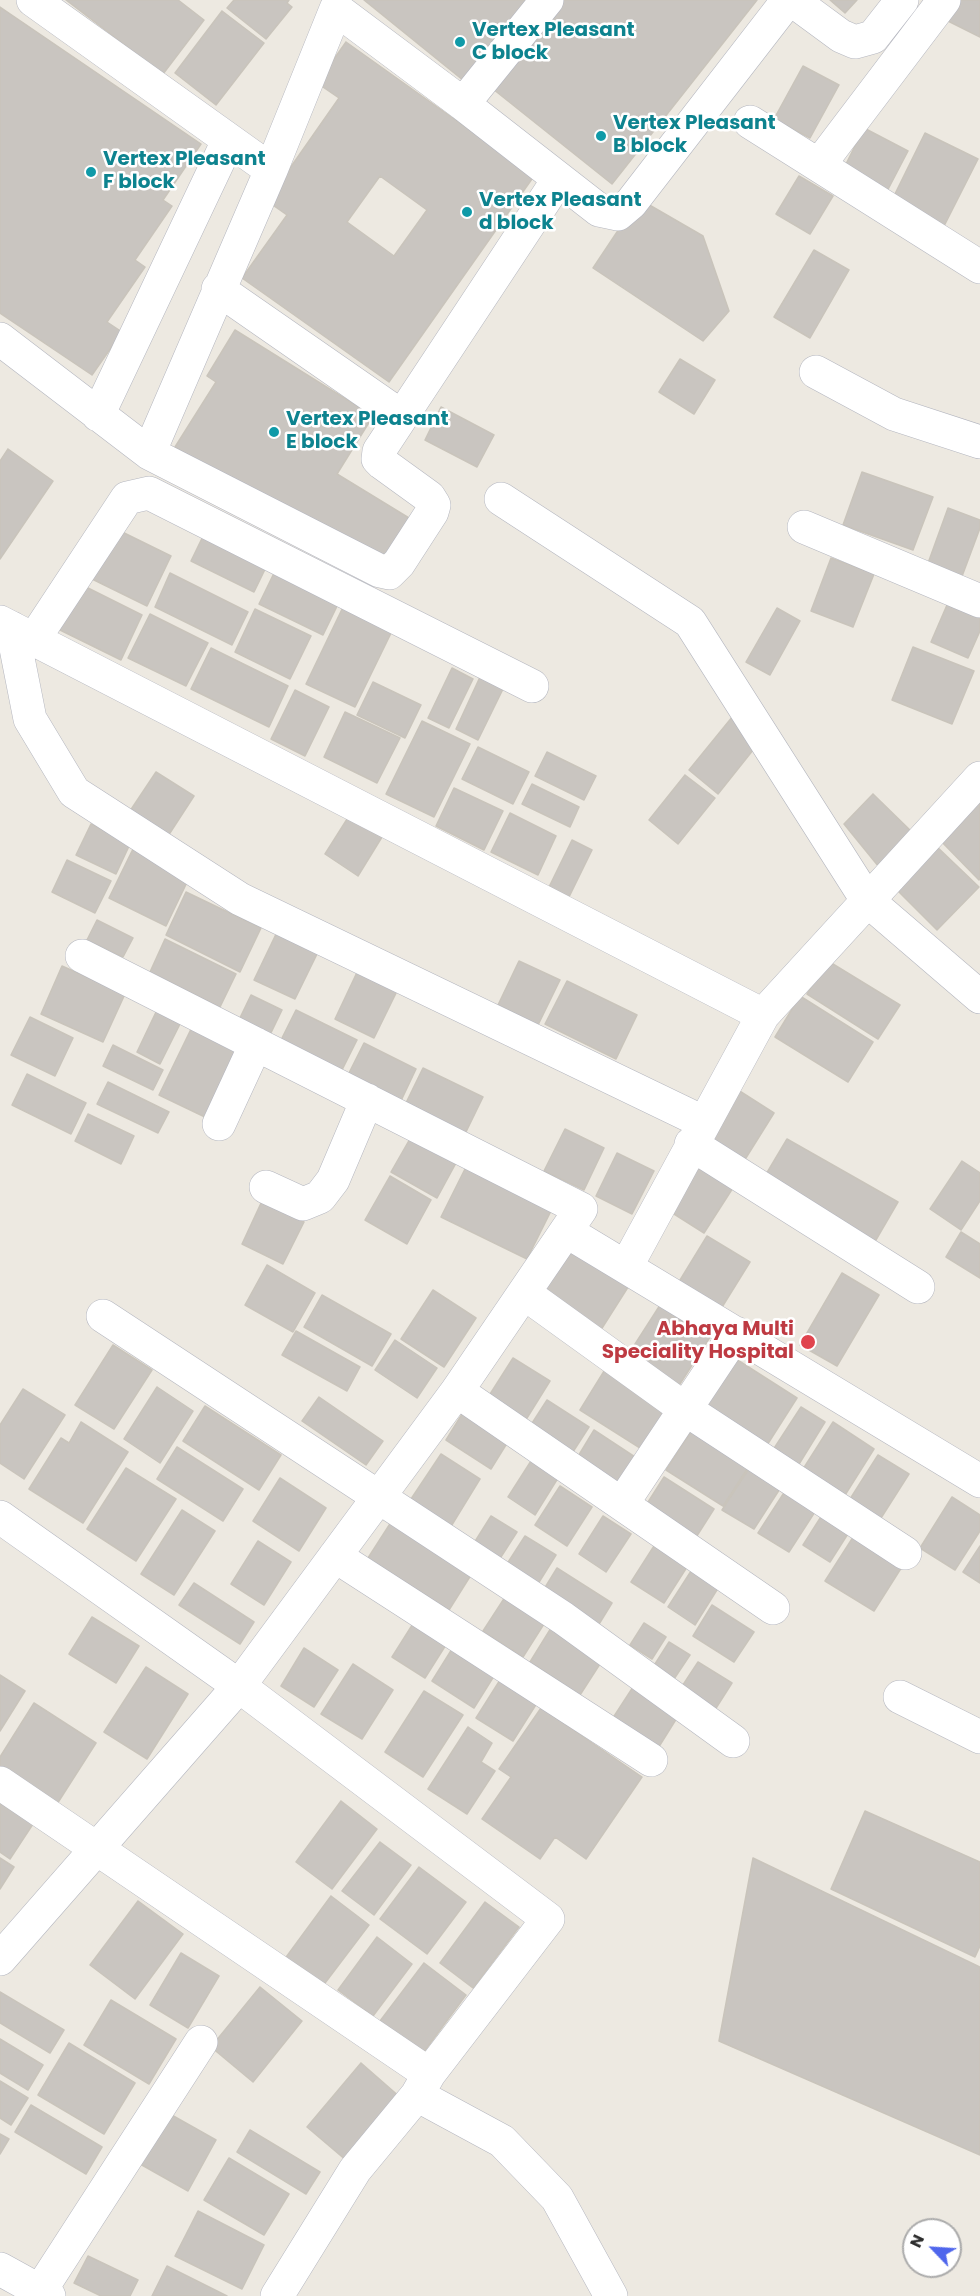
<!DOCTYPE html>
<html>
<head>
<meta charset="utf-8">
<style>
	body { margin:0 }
	#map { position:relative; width:980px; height:2296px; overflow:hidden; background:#ede9e1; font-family:Poppins,sans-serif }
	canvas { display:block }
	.north { position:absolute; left:902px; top:2218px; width:60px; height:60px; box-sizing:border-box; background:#fff; border:2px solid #ababab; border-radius:50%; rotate:295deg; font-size:16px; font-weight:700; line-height:24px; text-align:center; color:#2d2d2d }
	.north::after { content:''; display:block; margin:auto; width:21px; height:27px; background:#4f66ec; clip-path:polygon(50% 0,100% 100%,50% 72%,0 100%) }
</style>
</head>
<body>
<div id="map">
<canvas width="980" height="2296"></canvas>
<div class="north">N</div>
</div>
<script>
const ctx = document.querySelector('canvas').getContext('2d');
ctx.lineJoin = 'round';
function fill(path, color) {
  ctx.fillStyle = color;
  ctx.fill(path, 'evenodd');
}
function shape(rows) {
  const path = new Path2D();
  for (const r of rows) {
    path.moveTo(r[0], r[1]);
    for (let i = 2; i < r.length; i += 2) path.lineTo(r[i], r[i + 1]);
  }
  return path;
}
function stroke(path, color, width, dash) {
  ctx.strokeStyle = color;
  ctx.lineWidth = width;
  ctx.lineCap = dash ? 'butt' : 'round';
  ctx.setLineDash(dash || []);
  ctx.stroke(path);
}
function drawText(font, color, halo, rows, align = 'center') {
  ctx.font = font + ' Poppins,sans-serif';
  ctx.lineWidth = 5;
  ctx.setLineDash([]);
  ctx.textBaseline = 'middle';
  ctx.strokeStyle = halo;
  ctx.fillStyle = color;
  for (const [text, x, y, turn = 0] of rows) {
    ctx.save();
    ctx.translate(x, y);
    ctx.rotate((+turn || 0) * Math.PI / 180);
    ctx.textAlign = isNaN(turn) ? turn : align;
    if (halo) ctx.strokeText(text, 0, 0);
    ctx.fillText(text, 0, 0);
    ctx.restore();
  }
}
const building = shape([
	[66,0,178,0,204,20,163,74,66,0],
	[234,0,289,0,287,3,292,7,266,39,227,8,234,0],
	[364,0,537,0,469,85,364,0],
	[563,0,757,0,612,184,493,89,563,0],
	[830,0,857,0,845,13,830,0],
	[954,0,980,0,980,37,944,19,954,0],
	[0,7,201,144,163,200,172,206,135,260,145,267,107,322,122,332,92,375,0,313,0,7],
	[222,11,264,43,216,105,175,73,222,11],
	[346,42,534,176,389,382,242,278,287,215,267,201,339,98,317,83,346,42],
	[380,176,427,210,394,256,347,222,380,176],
	[803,66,839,85,810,138,774,119,803,66],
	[864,128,908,151,884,197,841,174,864,128],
	[925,133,978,159,941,232,889,206,925,133],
	[799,176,833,196,810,234,776,214,799,176],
	[639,199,703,236,729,311,703,341,593,268,639,199],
	[814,250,849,270,810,338,774,317,814,250],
	[235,330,373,416,337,474,409,518,382,563,303,528,175,447,216,382,207,376,235,330],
	[680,359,715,380,694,414,659,392,680,359],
	[441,407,494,435,477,467,425,440,441,407],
	[8,449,53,481,0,559,0,461,8,449],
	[862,472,933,497,913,550,843,525,862,472],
	[948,508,980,520,980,528,961,579,927,566,948,508],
	[114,528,171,556,147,606,90,578,114,528],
	[207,528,270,559,254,592,191,561,207,528],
	[831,558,874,574,853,627,811,611,831,558],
	[277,567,341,598,323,635,259,604,277,567],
	[170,573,248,612,232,645,155,607,170,573],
	[82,585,142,615,121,660,60,630,82,585],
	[950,598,980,611,980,631,968,658,931,642,950,598],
	[345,603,394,627,355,707,306,684,345,603],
	[777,608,800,621,770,675,746,662,777,608],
	[255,609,311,636,290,679,235,652,255,609],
	[150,614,208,643,186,686,128,658,150,614],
	[913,647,974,671,952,724,892,700,913,647],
	[211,648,288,686,269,727,191,689,211,648],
	[452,668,473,679,449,728,428,718,452,668],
	[480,677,503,689,478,740,456,729,480,677],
	[373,682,421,705,405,738,357,715,373,682],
	[295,690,329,707,305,756,271,739,295,690],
	[345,712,400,738,377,783,324,757,345,712],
	[733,716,761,740,718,794,689,770,733,716],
	[422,721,470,744,434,817,386,794,422,721],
	[478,747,529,772,513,804,462,779,478,747],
	[547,752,596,776,584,800,535,776,547,752],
	[156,772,194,796,168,836,130,811,156,772],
	[685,775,715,798,678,844,649,820,685,775],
	[532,784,579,807,570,827,522,804,532,784],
	[454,788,503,811,484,850,436,826,454,788],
	[980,792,980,879,979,880,936,836,980,792],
	[873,794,914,834,879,867,844,824,873,794],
	[510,813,556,836,538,875,491,852,510,813],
	[349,816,382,837,358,876,325,854,349,816],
	[91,824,130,844,116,874,76,855,91,824],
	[572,840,592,850,569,897,549,887,572,840],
	[933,843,979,887,937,930,892,885,933,843],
	[133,849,190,876,166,926,109,898,133,849],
	[67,860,111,881,95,913,52,892,67,860],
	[186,892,261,928,240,972,166,935,186,892],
	[97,920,133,938,123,957,87,940,97,920],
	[278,930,319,950,295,999,254,980,278,930],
	[165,939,236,974,220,1007,150,972,165,939],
	[519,961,560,980,538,1025,498,1005,519,961],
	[828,961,900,1005,878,1039,807,994,828,961],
	[62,966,125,994,103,1042,41,1014,62,966],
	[360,966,400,985,374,1038,335,1019,360,966],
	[567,981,637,1015,616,1059,545,1024,567,981],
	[251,995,282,1010,268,1039,237,1024,251,995],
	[800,996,873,1042,848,1082,775,1037,800,996],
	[157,1010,181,1022,160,1064,137,1052,157,1010],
	[296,1010,357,1040,340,1074,279,1044,296,1010],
	[30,1017,73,1038,55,1076,11,1055,30,1017],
	[193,1025,241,1049,207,1118,159,1095,193,1025],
	[364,1043,416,1069,399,1105,346,1079,364,1043],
	[113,1045,163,1070,153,1090,103,1066,113,1045],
	[423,1068,483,1097,464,1136,404,1107,423,1068],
	[27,1074,86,1103,71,1134,12,1105,27,1074],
	[108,1082,169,1112,158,1133,97,1104,108,1082],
	[738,1090,774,1113,744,1161,708,1138,738,1090],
	[88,1114,134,1136,121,1164,75,1141,88,1114],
	[565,1129,604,1148,584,1190,544,1171,565,1129],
	[411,1137,456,1163,437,1198,391,1172,411,1137],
	[787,1139,898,1202,873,1245,762,1181,787,1139],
	[617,1153,654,1171,632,1214,596,1196,617,1153],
	[697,1154,738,1180,704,1233,663,1207,697,1154],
	[469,1161,555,1203,527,1259,441,1217,469,1161],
	[962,1161,980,1173,980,1201,961,1230,930,1209,962,1161],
	[390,1176,431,1200,407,1244,365,1220,390,1176],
	[262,1201,304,1222,283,1264,242,1244,262,1201],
	[961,1232,980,1244,980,1278,946,1257,961,1232],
	[707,1236,750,1262,719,1312,677,1285,707,1236],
	[569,1246,630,1284,597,1336,536,1297,569,1246],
	[267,1265,315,1293,293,1332,245,1305,267,1265],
	[842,1273,879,1295,837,1366,800,1345,842,1273],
	[433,1290,476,1318,444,1367,401,1339,433,1290],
	[322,1295,391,1334,372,1366,304,1327,322,1295],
	[662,1302,712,1334,678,1387,628,1355,662,1302],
	[296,1331,360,1367,347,1391,282,1355,296,1331],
	[395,1340,437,1368,417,1398,375,1370,395,1340],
	[113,1345,152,1370,114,1429,75,1405,113,1345],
	[513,1358,550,1381,522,1426,485,1402,513,1358],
	[736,1359,797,1398,762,1453,701,1414,736,1359],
	[606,1368,674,1411,648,1453,580,1410,606,1368],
	[157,1387,193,1411,160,1463,124,1439,157,1387],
	[23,1389,65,1415,24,1479,0,1463,0,1425,23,1389],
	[319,1397,383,1441,366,1465,302,1421,319,1397],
	[547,1400,589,1427,569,1458,527,1431,547,1400],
	[205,1406,281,1455,259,1490,183,1441,205,1406],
	[801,1407,825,1422,796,1469,771,1453,801,1407],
	[464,1411,509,1440,491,1469,446,1440,464,1411],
	[81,1422,128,1452,83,1523,29,1489,61,1438,69,1443,81,1422],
	[833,1422,874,1449,840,1503,798,1477,833,1422],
	[594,1430,635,1457,615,1489,574,1463,594,1430],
	[692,1430,749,1466,723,1506,666,1470,692,1430],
	[177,1447,243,1489,223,1521,157,1479,177,1447],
	[441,1454,480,1479,450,1528,409,1502,441,1454],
	[878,1455,909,1474,874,1529,843,1510,878,1455],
	[531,1461,558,1478,535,1515,508,1497,531,1461],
	[752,1464,783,1484,754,1529,722,1510,752,1464],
	[126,1468,176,1499,136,1561,87,1529,126,1468],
	[664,1477,714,1509,693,1542,643,1510,664,1477],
	[280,1478,326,1508,299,1551,253,1521,280,1478],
	[789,1485,820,1504,789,1552,758,1533,789,1485],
	[560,1486,592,1507,567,1546,535,1525,560,1486],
	[952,1497,980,1515,980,1531,955,1570,920,1548,952,1497],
	[182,1510,215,1531,174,1595,141,1574,182,1510],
	[824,1512,851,1529,830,1562,803,1545,824,1512],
	[395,1516,476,1567,449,1610,368,1558,395,1516],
	[491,1516,517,1532,499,1560,474,1543,491,1516],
	[603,1516,631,1534,606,1572,579,1554,603,1516],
	[857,1531,905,1562,874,1611,825,1581,857,1531],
	[525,1536,556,1555,536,1587,505,1567,525,1536],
	[258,1541,291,1562,264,1605,231,1584,258,1541],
	[654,1546,687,1567,664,1603,631,1582,654,1546],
	[980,1546,980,1583,963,1572,980,1546],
	[557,1568,612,1603,596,1629,541,1594,557,1568],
	[693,1568,720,1585,695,1625,668,1607,693,1568],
	[194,1583,254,1622,240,1644,179,1605,194,1583],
	[509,1591,549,1616,523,1657,483,1631,509,1591],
	[712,1605,754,1632,734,1662,693,1636,712,1605],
	[92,1617,139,1646,116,1683,69,1654,92,1617],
	[416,1619,449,1640,425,1678,392,1657,416,1619],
	[556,1620,607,1653,580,1695,530,1662,556,1620],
	[644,1623,666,1637,652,1659,630,1645,644,1623],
	[669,1642,690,1655,668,1688,648,1675,669,1642],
	[304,1648,338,1670,314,1707,281,1686,304,1648],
	[452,1649,494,1676,474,1708,432,1681,452,1649],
	[698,1662,732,1683,711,1716,677,1694,698,1662],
	[353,1664,393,1690,362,1739,321,1714,353,1664],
	[146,1667,188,1694,147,1759,104,1732,146,1667],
	[0,1675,25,1691,0,1731,0,1675],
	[500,1680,537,1703,513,1741,476,1718,500,1680],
	[635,1684,680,1713,655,1753,609,1724,635,1684],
	[424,1691,463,1715,423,1777,385,1752,424,1691],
	[34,1703,96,1743,57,1804,0,1767,0,1757,34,1703],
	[541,1708,642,1777,586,1859,555,1837,540,1859,482,1819,511,1777,499,1769,541,1708],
	[468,1727,492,1743,481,1762,495,1771,467,1814,428,1789,468,1727],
	[341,1801,377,1829,332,1889,296,1862,341,1801],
	[0,1803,33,1824,10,1859,0,1852,0,1803],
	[865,1811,980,1862,980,1946,975,1957,831,1889,865,1811],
	[380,1842,411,1865,374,1915,342,1891,380,1842],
	[0,1858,14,1867,0,1889,0,1858],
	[753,1858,980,1967,980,2155,719,2041,753,1858],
	[419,1867,466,1902,427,1954,380,1919,419,1867],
	[331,1896,369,1925,322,1987,284,1960,331,1896],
	[138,1901,183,1934,135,1999,90,1965,138,1901],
	[485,1902,519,1927,473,1988,440,1963,485,1902],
	[377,1937,412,1964,373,2016,338,1990,377,1937],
	[181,1953,219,1976,188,2028,150,2005,181,1953],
	[424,1963,466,1995,420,2057,377,2025,424,1963],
	[260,1987,302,2021,253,2082,211,2047,260,1987],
	[0,1992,64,2030,50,2053,0,2023,0,1992],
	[111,2000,176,2039,149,2084,84,2045,111,2000],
	[0,2039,43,2065,28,2090,0,2073,0,2039],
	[69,2043,135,2083,104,2134,38,2095,69,2043],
	[361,2063,401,2098,347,2161,307,2127,361,2063],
	[0,2081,28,2098,11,2125,0,2118,0,2081],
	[31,2105,102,2147,86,2174,15,2132,31,2105],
	[161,2109,216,2140,188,2191,133,2160,161,2109],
	[250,2130,320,2172,306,2194,237,2152,250,2130],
	[0,2134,9,2139,0,2154,0,2134],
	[229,2158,289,2194,264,2235,204,2200,229,2158],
	[198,2211,264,2245,242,2289,175,2256,198,2211],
	[88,2256,138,2280,130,2296,101,2296,74,2283,88,2256],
	[167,2266,227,2296,152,2296,167,2266]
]);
fill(building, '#c9c5c0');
stroke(building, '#c9c4bb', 1.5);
const minor = shape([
	[33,0,271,170,336,9,463,104],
	[547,0,463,104,599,210,618,214,631,203,788,0],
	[792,0,841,36,855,42,873,37,902,0],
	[750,122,980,267],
	[819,165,944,0],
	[218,289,401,416],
	[0,339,149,453,380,571,389,573,399,563,432,512,434,505,429,497,382,463,378,459,379,451,558,180],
	[816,372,894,414,980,442],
	[98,415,228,141],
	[149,453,271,170],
	[501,499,690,622,867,900,980,997],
	[804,527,980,601],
	[0,622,763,1015],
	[12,628,30,719,74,792,240,899,703,1122],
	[34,639,127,498,149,493,532,686],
	[219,1124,256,1044],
	[691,1144,918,1287],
	[266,1187,303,1204,320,1197,333,1180,367,1100],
	[566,1231,980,1481],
	[626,1267,763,1015,980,778],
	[524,1293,685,1409,905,1553],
	[103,1316,563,1618,733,1741],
	[457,1391,773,1608],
	[622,1504,736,1333],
	[0,1517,239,1686,548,1919,429,2074,417,2095,355,2170,277,2296],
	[335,1556,651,1760],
	[900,1697,980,1737],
	[0,1783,429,2074],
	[0,1959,239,1686,457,1391,581,1209,82,956],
	[417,2095,502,2141,557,2198,611,2296],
	[0,2269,49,2296],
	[40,2291,201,2042]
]);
stroke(minor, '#b4b6bf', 34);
stroke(minor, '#fff', 33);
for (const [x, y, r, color] of [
	[460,42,6,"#0f9aa8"],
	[601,136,6,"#0f9aa8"],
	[91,172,6,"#0f9aa8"],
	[467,212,6,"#0f9aa8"],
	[274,432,6,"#0f9aa8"],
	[808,1342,8,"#e0444e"]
]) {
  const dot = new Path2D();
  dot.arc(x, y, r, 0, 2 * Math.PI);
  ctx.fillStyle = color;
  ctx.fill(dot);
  stroke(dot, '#fff', 2);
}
drawText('bold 20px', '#0d838f', '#fff', [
	["Vertex Pleasant",472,31],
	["C block",472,54],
	["Vertex Pleasant",613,124],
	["B block",613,147],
	["Vertex Pleasant",103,160],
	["F block",103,183],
	["Vertex Pleasant",479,201],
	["d block",479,224],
	["Vertex Pleasant",286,420],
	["E block",286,443]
], 'left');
drawText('bold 20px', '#be3a42', '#fff', [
	["Abhaya Multi",794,1330],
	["Speciality Hospital",794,1353]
], 'right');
</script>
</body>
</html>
